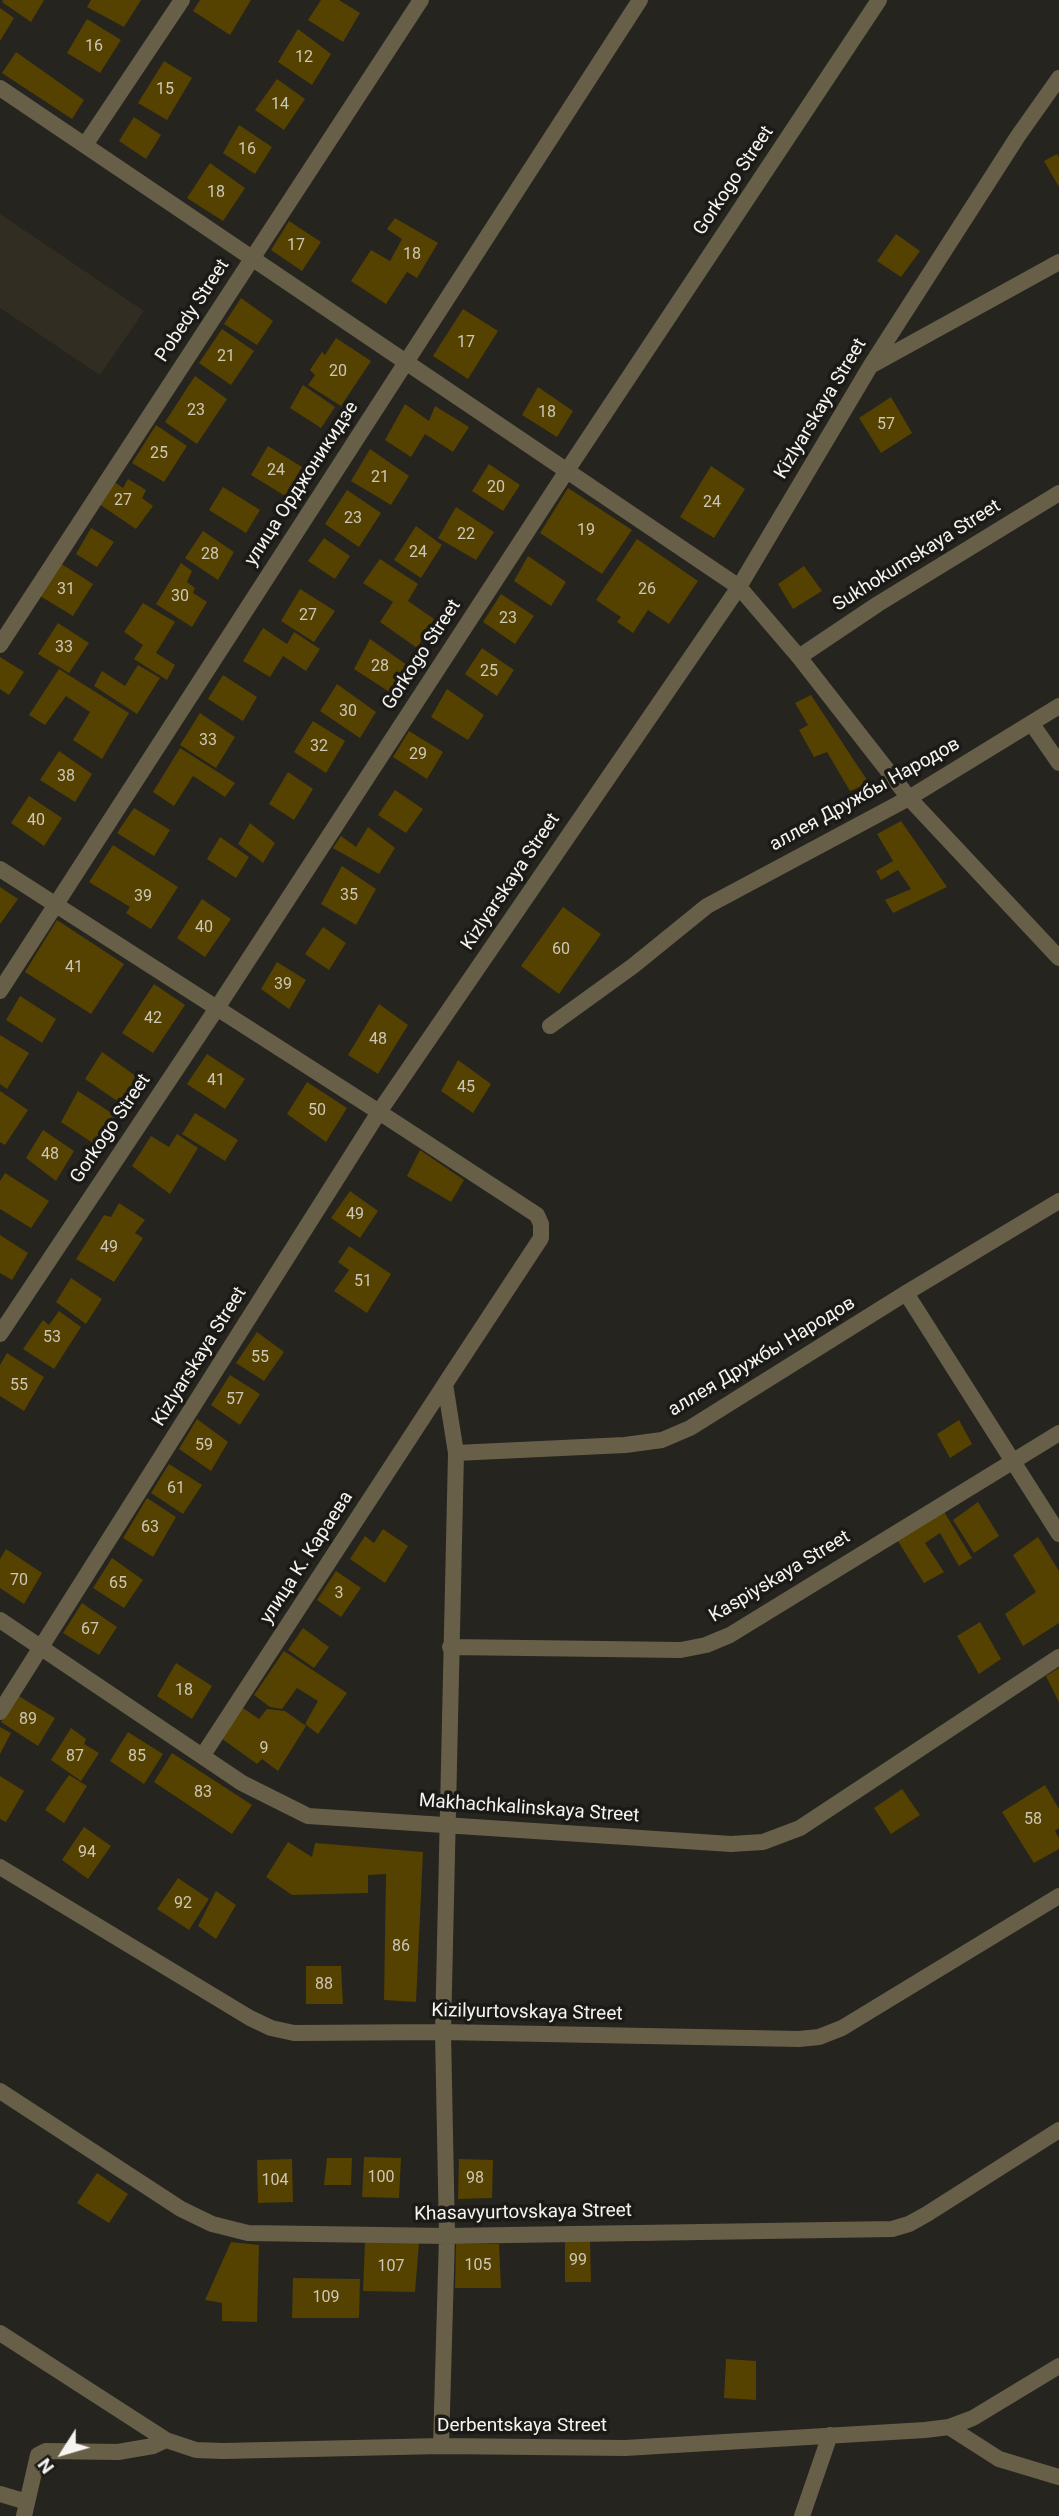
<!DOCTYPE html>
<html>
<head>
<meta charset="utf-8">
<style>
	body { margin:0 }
	#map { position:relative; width:1059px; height:2516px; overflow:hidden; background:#26241f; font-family:Roboto,sans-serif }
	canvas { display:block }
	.north { position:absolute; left:28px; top:2418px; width:70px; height:70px; -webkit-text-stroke:5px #1c1a16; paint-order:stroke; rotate:233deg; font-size:19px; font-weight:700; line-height:28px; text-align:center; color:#f5f4f1 }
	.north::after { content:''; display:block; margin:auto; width:24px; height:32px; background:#f5f4f1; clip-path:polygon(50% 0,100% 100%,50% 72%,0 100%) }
</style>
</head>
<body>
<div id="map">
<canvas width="1059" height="2516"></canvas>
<div class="north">N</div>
</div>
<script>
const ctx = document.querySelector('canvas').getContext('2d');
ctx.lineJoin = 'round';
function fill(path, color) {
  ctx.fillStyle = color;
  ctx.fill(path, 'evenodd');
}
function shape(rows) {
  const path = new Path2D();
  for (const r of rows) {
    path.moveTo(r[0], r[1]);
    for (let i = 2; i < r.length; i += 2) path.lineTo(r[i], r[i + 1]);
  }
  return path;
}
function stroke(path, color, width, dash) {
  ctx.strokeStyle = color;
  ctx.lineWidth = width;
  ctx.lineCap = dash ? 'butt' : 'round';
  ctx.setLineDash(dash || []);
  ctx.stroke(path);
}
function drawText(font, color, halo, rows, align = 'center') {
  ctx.font = font + ' Roboto,sans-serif';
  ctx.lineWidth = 7;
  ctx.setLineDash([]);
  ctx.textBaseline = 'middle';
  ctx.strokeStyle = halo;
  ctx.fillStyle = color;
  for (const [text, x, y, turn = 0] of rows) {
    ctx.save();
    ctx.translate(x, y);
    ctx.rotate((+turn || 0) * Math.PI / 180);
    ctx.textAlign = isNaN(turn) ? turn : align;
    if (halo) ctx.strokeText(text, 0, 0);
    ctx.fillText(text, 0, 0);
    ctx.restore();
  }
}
fill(shape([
	[0,214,144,311,100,375,0,308]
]), '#312d23');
fill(shape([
	[3,0,44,0,31,22,2,2],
	[91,0,141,0,124,27,87,7],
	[200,0,251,0,230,35,193,11],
	[321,0,339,0,360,13,343,42,308,20],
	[0,8,14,18,0,41],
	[87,19,121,40,100,73,67,53],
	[298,29,331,54,312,85,278,62],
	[16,52,84,100,72,119,2,73],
	[164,61,192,78,167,120,138,103],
	[277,79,305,99,284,130,255,110],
	[134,117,161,135,146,159,119,141],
	[239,125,272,147,255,174,223,153],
	[1057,154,1059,157,1059,187,1044,161],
	[210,163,245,188,223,221,187,198],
	[395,218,438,243,417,278,407,272,386,304,351,281,371,250,390,261,402,239,387,229],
	[289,221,321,242,302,271,271,250],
	[896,234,920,251,901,277,877,261],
	[241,298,273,321,257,345,224,324],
	[463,309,498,331,468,379,433,356],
	[222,329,254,351,231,385,199,363],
	[336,338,371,361,341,406,308,385,315,375,310,370,322,352,325,355],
	[195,376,227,399,197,444,165,422],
	[303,385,335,407,321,428,290,408],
	[538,387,573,411,557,437,522,415],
	[891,397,912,433,881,453,859,418],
	[405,404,429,421,435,406,469,427,453,452,425,434,411,457,385,440],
	[156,425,187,446,164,482,132,463],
	[268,446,302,467,285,496,251,475],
	[370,449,409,476,391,505,351,481],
	[489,464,520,485,503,511,472,491],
	[711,466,745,489,714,538,680,517],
	[128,479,146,490,142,498,153,506,136,529,99,504,113,481,123,488],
	[223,487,260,510,246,533,209,510],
	[568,488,632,530,602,574,540,533],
	[347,490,381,513,359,547,325,524],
	[456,507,494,532,476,560,438,538],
	[416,526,442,545,421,578,394,560],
	[91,528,114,542,97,567,76,554],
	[203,531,234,552,218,580,185,558],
	[324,538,350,556,335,579,308,561],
	[637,539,698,581,669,624,648,610,633,633,617,622,621,617,596,600],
	[528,556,566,582,551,606,514,581],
	[380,559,418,584,408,601,434,619,417,648,380,622,393,602,363,583],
	[60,563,93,584,73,616,40,596],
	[181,563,192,571,187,582,195,588,193,593,207,602,192,627,156,604],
	[804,566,822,591,793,609,778,584],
	[300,589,335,611,314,642,281,621],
	[501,594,534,616,515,644,483,622],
	[143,603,175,622,156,653,175,665,167,680,134,659,143,645,124,632],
	[58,623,89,643,69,673,38,654],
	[263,628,287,644,294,632,320,649,306,671,283,656,270,677,243,661],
	[370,639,407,665,391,693,354,669],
	[482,648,514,670,497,696,465,674],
	[0,657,24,672,9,695,0,689],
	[138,665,160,678,137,714,94,686,102,671,125,686],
	[59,669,129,713,102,759,73,740,90,712,66,696,45,725,29,715],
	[223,675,257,697,243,721,208,699],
	[337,684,376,712,360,738,320,711],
	[447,689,484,715,468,740,431,717],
	[811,695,869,783,850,791,827,752,814,757,799,730,808,725,795,703],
	[200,713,235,737,216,768,180,745],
	[313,721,345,741,326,773,294,752],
	[409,731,443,752,427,779,393,757],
	[180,748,235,783,225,797,193,776,174,806,153,792],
	[59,751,92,774,75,802,40,780],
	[288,772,313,789,294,820,269,804],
	[395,790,423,809,406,833,378,815],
	[29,796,62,818,44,846,11,823],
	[134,808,170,830,154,856,117,833],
	[901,821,947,887,893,913,885,900,911,889,898,870,881,880,876,871,893,861,877,834],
	[250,823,275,843,263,863,238,844],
	[368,827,395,848,379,874,333,848,341,836,356,847],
	[220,837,249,857,236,878,207,859],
	[113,845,178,887,151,929,126,913,130,907,89,882],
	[342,866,376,889,356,925,321,904],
	[0,887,18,899,0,924],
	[202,899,231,919,205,957,177,938],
	[563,907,601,934,559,994,521,966],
	[57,920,124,964,91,1014,25,972],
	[323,927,346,943,329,970,305,954],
	[277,962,306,980,289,1009,261,989],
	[154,984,185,1005,153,1053,122,1033],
	[20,996,56,1019,42,1043,6,1020],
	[379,1004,408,1025,378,1074,348,1055],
	[0,1035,29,1053,7,1089,0,1084],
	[102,1052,140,1079,123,1105,85,1079],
	[207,1054,245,1079,225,1109,187,1084],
	[458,1060,491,1084,473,1113,441,1091],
	[307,1082,347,1108,326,1142,287,1114],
	[0,1091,28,1110,5,1145,0,1142],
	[78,1091,116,1116,99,1147,61,1122],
	[195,1113,238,1140,225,1161,182,1134],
	[43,1130,74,1151,56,1181,26,1158],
	[177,1134,198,1148,170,1194,132,1166,151,1136,169,1147],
	[420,1150,464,1180,451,1202,407,1176],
	[5,1173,49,1201,31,1228,0,1209,0,1181],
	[350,1191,378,1211,360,1238,331,1218],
	[119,1203,145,1220,135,1233,143,1238,114,1282,76,1259,104,1215,111,1217],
	[0,1235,28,1253,12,1280,0,1273],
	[349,1246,391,1274,367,1313,334,1291,349,1270,338,1262],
	[71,1278,102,1299,86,1324,56,1302],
	[59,1311,81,1327,54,1369,23,1349,43,1320,49,1325],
	[257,1332,284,1352,264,1381,236,1363],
	[7,1353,44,1377,24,1411,0,1396,0,1365],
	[230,1375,260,1394,240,1425,211,1405],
	[197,1419,228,1442,211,1471,179,1449],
	[959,1420,972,1444,950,1458,937,1434],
	[169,1464,202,1485,183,1514,151,1493],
	[147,1498,176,1517,153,1557,123,1538],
	[978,1502,999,1536,974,1553,953,1520],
	[943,1510,972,1558,959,1566,940,1533,925,1543,944,1572,924,1583,896,1538],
	[383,1529,408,1546,385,1583,350,1559,365,1536,374,1543],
	[1038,1537,1059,1571,1059,1623,1023,1646,1005,1614,1036,1592,1013,1555],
	[6,1549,42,1573,24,1604,0,1588,0,1559],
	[112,1558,143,1580,124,1608,93,1588],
	[336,1571,361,1588,341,1617,317,1600],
	[82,1603,117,1627,99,1655,63,1633],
	[980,1622,1001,1659,979,1674,957,1636],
	[303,1628,329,1647,314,1668,288,1650],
	[284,1651,347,1693,318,1734,305,1724,318,1701,297,1688,282,1709,270,1707,254,1695],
	[176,1663,212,1686,192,1719,157,1696],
	[1059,1668,1059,1702,1046,1676],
	[17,1695,55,1718,38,1746,1,1722],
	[243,1708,259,1719,267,1709,285,1711,306,1726,278,1771,262,1759,257,1764,221,1738],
	[0,1727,11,1733,0,1754],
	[71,1728,86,1739,84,1744,99,1753,81,1781,51,1760],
	[128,1732,163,1754,144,1784,110,1761],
	[172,1753,252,1805,232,1834,154,1782],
	[69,1775,87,1786,64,1823,45,1810],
	[0,1776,24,1791,6,1822,0,1819],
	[1045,1785,1059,1809,1059,1828,1055,1831,1059,1838,1059,1849,1034,1863,1002,1812],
	[902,1789,920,1815,891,1834,874,1808],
	[84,1827,111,1846,88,1879,62,1860],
	[288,1842,312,1857,315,1843,423,1852,416,2002,384,2000,386,1874,368,1875,368,1893,292,1895,266,1877],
	[178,1878,209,1899,189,1930,157,1909],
	[216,1891,236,1905,216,1939,198,1926],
	[306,1966,341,1966,343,2004,306,2004],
	[364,2157,401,2158,399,2198,362,2197],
	[327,2158,352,2158,351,2185,324,2185],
	[292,2159,293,2202,258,2203,257,2160],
	[459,2159,493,2160,492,2198,458,2199],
	[97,2173,128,2194,109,2223,77,2203],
	[565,2238,590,2240,591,2282,565,2282],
	[231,2242,259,2245,257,2322,222,2321,222,2303,205,2300],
	[365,2242,419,2243,415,2292,363,2291],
	[456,2244,499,2244,501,2288,455,2288],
	[293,2278,360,2279,359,2318,292,2318],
	[726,2359,756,2361,756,2400,724,2398]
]), '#554100');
stroke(shape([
	[0,88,739,587,799,657,909,798,1059,958],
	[85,145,182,0],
	[874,364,1059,262],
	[0,645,421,0],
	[799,657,878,604,1059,493],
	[1032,724,1059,763],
	[0,869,379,1112,537,1215,541,1224,541,1238,445,1384,456,1453,443,2032,447,2236,441,2446],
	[0,991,640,0],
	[550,1026,633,966,707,906,909,798,1059,706],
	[906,1293,1059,1534],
	[0,1334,217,1008,566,472,879,0],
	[456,1453,625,1445,662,1440,690,1428,906,1293,1059,1201],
	[0,1620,242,1783,308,1816,731,1844,763,1842,800,1828,1059,1657],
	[450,1647,681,1650,706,1645,730,1635,1059,1433],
	[0,1712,379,1112,739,587,871,365,1018,136,1059,78],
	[203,1755,445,1384],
	[0,1867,250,2018,271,2028,294,2033,443,2032,799,2039,819,2037,842,2028,1059,1896],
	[0,2091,181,2209,212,2224,248,2233,447,2236,892,2229,909,2224,927,2214,1059,2130],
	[0,2333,166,2440,196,2450,223,2451,441,2446,625,2448,925,2430,949,2427,973,2418,1059,2366],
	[949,2427,999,2459,1059,2477],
	[0,2494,27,2502],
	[24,2516,38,2455,46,2451,118,2452,153,2446,166,2440],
	[802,2516,830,2435]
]), '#685f49', 16);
drawText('16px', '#cdc7b5', null, [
	["16",94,47],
	["12",304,58],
	["15",165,90],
	["14",280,105],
	["16",247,150],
	["18",216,193],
	["17",296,246],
	["18",412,255],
	["17",466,343],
	["21",226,357],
	["20",338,372],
	["23",196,411],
	["18",547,413],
	["57",886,425],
	["25",159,454],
	["24",276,471],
	["21",380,478],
	["20",496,488],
	["27",123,501],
	["24",712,503],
	["23",353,519],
	["19",586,531],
	["22",466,535],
	["24",418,553],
	["28",210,555],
	["31",66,590],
	["26",647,590],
	["30",180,597],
	["27",308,616],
	["23",508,619],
	["33",64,648],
	["28",380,667],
	["25",489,672],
	["30",348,712],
	["33",208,741],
	["32",319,747],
	["29",418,755],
	["38",66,777],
	["40",36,821],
	["35",349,896],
	["39",143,897],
	["40",204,928],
	["60",561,950],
	["41",74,968],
	["39",283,985],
	["42",153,1019],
	["48",378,1040],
	["41",216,1081],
	["45",466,1088],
	["50",317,1111],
	["48",50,1155],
	["49",355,1215],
	["49",109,1248],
	["51",363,1282],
	["53",52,1338],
	["55",260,1358],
	["55",19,1386],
	["57",235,1400],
	["59",204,1446],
	["61",176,1489],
	["63",150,1528],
	["70",19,1581],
	["65",118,1584],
	["3",339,1594],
	["67",90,1630],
	["18",184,1691],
	["89",28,1720],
	["9",264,1749],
	["87",75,1757],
	["85",137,1757],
	["83",203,1793],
	["58",1033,1820],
	["94",87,1853],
	["92",183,1904],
	["86",401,1947],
	["88",324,1985],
	["100",381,2178],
	["98",475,2179],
	["104",275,2181],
	["99",578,2261],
	["105",478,2266],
	["107",391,2267],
	["109",326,2298]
]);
drawText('19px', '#f5f4f1', '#1c1a16', [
	["Gorkogo Street",734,181,-56],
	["Pobedy Street",193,311,-57],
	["Kizlyarskaya Street",821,409,-59],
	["улица Орджоникидзе",302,484,-57],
	["Sukhokumskaya Street",917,556,-32],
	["Gorkogo Street",422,655,-57],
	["аллея Дружбы Народов",865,795,-29],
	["Kizlyarskaya Street",511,882,-56],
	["Gorkogo Street",111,1129,-56],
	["Kizlyarskaya Street",200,1357,-58],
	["аллея Дружбы Народов",762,1357,-31],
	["улица К. Караева",307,1558,-57],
	["Kaspiyskaya Street",780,1577,-31],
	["Makhachkalinskaya Street",529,1809,4],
	["Kizilyurtovskaya Street",527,2013,1],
	["Khasavyurtovskaya Street",523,2213,-1],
	["Derbentskaya Street",522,2426]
]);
</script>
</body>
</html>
